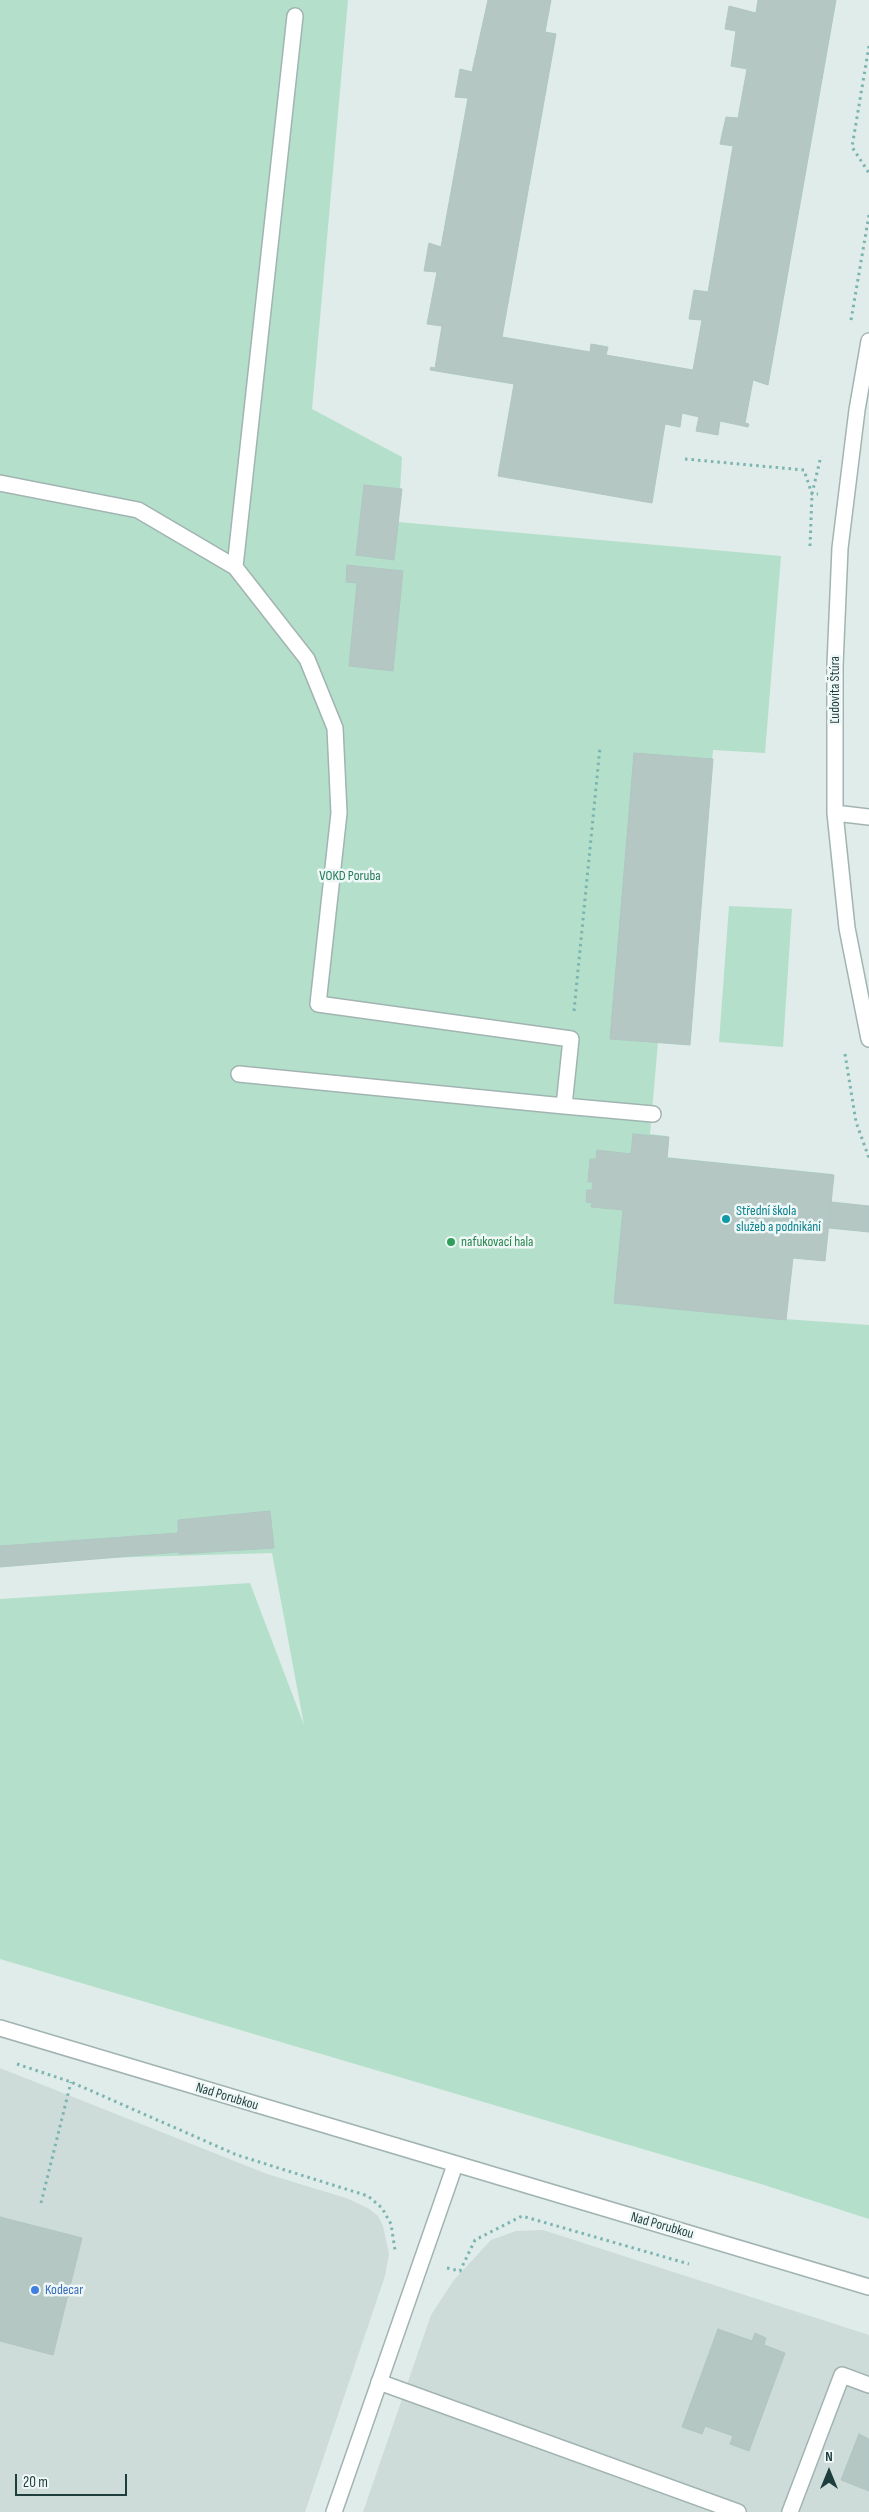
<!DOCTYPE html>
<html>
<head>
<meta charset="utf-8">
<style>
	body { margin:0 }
	#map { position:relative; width:869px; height:2512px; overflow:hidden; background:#dfece9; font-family:"Sofia Sans Condensed",sans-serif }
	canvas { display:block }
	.north { position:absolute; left:804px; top:2447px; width:50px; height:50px; -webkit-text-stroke:4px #eff8f6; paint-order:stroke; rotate:0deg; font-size:14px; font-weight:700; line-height:20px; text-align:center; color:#1e3e3d }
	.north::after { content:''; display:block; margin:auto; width:18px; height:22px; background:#1e3e3d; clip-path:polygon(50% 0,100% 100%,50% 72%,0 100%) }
	.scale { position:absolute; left:15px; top:2474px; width:112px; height:22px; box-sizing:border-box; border:2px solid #1e3e3d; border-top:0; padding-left:6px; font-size:15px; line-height:18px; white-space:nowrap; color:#1e3e3d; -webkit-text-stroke:4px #eff8f6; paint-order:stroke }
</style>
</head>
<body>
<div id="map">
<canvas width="869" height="2512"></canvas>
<div class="north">N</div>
<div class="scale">20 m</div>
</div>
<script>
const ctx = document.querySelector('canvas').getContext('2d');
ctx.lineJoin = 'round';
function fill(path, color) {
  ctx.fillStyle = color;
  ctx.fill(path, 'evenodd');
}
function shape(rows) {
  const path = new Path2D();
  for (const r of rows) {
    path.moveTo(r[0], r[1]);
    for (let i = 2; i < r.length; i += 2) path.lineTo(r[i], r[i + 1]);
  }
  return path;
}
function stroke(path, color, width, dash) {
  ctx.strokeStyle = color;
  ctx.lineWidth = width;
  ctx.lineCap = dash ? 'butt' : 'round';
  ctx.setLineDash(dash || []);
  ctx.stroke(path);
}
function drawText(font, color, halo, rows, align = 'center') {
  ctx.font = font + ' "Sofia Sans Condensed",sans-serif';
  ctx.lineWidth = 5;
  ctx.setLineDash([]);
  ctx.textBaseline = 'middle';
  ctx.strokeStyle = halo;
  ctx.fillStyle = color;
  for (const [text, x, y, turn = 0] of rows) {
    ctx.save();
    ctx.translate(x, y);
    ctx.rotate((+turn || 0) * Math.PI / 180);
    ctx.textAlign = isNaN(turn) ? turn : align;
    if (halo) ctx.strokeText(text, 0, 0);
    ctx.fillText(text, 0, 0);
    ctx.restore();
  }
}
fill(shape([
	[0,2068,267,2174,346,2198,368,2208,378,2216,383,2226,389,2254,385,2276,305,2512,0,2512],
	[543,2230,869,2335,869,2512,363,2512,431,2315,454,2280,491,2240,516,2231]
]), '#cddcd9');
fill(shape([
	[0,0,348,0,312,409,402,457,398,522,781,556,765,753,713,750,687,1044,658,1042,650,1134,667,1136,665,1157,832,1174,831,1202,823,1260,790,1257,784,1319,869,1325,869,2219,761,2184,0,1959,0,1599,250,1583,304,1725,272,1553,0,1561],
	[729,906,792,909,783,1047,719,1042]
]), '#b4e0cb');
const building = shape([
	[488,0,551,0,545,32,556,34,502,337,590,352,591,344,608,347,606,355,693,370,702,320,689,319,694,290,708,292,733,146,720,144,726,117,738,118,747,69,731,66,736,31,725,29,729,6,756,13,758,0,836,0,768,385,753,380,745,423,749,424,748,427,720,421,718,435,696,431,699,417,682,413,680,427,665,424,652,503,498,476,514,384,430,370,431,367,435,368,442,326,427,324,437,272,424,271,429,243,441,247,468,98,455,97,460,69,472,72,488,0],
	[364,485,402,489,394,560,356,555,364,485],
	[347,565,403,571,393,671,349,666,357,583,346,582,347,565],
	[634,753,713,759,690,1045,610,1039,634,753],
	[633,1134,669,1137,667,1158,834,1175,825,1261,793,1258,786,1320,614,1303,623,1210,591,1207,592,1203,586,1202,587,1190,592,1190,593,1182,588,1182,590,1159,596,1159,597,1150,631,1154,633,1134],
	[831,1202,869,1206,869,1232,829,1228,831,1202],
	[270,1511,274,1548,179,1554,179,1552,0,1567,0,1546,178,1533,178,1520,270,1511],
	[0,2217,82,2238,53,2355,0,2341,0,2217],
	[718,2329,752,2341,755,2333,766,2338,764,2345,785,2353,749,2451,730,2444,733,2436,705,2426,702,2434,682,2427,718,2329],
	[859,2434,869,2439,869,2491,841,2480,859,2434]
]);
fill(building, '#b4c7c3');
stroke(building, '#b0c6c3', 1);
const lane = shape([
	[0,483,138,510,235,567,307,659,335,728,339,813,318,1004,571,1039,564,1106,653,1114],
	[235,567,295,16],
	[239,1074,564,1106],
	[379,2382,738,2512],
	[790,2512,842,2375,869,2385]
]);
const street = shape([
	[869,341,857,410,840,548,835,665,835,813,847,928,869,1039],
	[835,813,869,817],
	[0,2028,869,2287],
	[334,2512,455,2165]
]);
stroke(lane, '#a1b4b2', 18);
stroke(street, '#a1b4b2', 18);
stroke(shape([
	[869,46,852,147,869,173],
	[851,320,869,215],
	[685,459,804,470,812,494,818,494],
	[810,546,812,494,821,456],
	[574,1011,600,747],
	[845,1054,856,1122,869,1158],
	[17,2064,71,2082,237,2155,368,2196,382,2208,391,2224,395,2250],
	[41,2203,71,2082],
	[447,2268,460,2271,475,2240,522,2216,689,2264]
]), '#7bb4b0', 3, [2.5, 4]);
stroke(lane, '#fff', 15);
stroke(street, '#fff', 15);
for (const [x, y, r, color] of [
	[726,1219,5,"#0f9aa8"],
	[451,1242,5,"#2e9e5b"],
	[35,2290,5,"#3f7fe0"]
]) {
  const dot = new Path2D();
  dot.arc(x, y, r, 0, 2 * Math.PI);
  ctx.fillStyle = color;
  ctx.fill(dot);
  stroke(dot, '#eff8f6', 2);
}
drawText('14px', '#1e3e3d', '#eff8f6', [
	["Ľudovíta Štúra",835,690,-90],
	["Nad Porubkou",227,2097,17],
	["Nad Porubkou",662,2226,16]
]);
drawText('14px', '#23795a', '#eff8f6', [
	["VOKD Poruba",350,876]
]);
drawText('14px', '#0d838f', '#eff8f6', [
	["Střední škola",736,1211],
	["služeb a podnikání",736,1227]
], 'left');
drawText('14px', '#27864d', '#eff8f6', [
	["nafukovací hala",461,1242]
], 'left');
drawText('14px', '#366cbe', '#eff8f6', [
	["Kodecar",45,2290]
], 'left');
</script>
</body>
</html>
